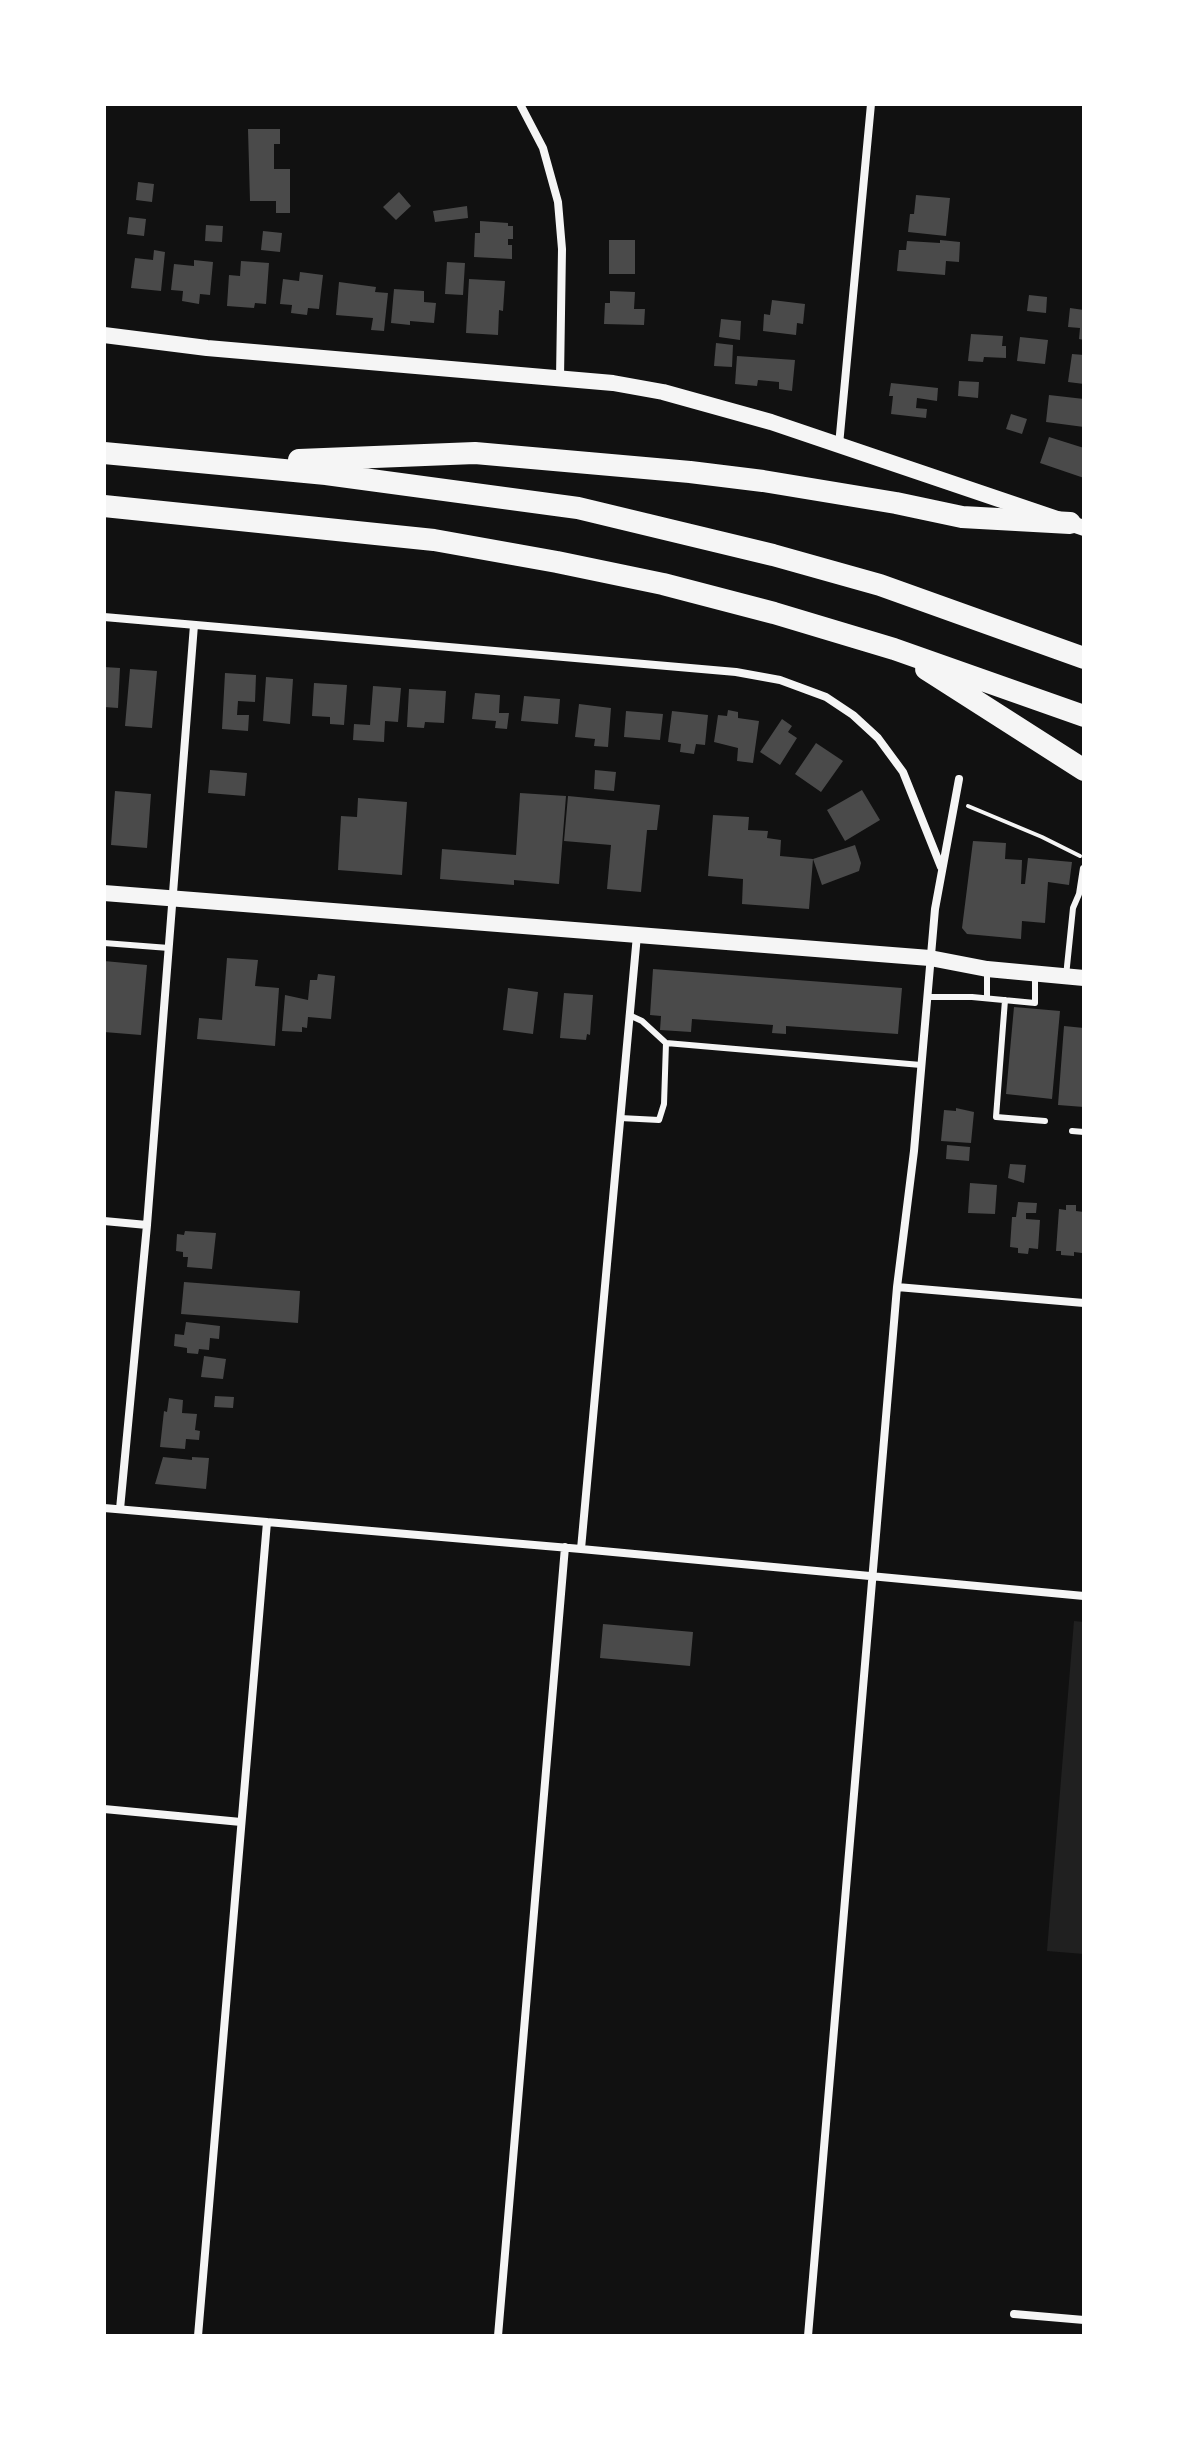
<!DOCTYPE html>
<html>
<head>
<meta charset="utf-8">
<style>
	body { margin:0 }
	#map { position:relative; width:1188px; height:2440px; overflow:hidden; background:#111; font-family:"Space Grotesk",sans-serif }
	canvas { display:block }
	.frame { position:absolute; inset:0; border:106px solid #fff; pointer-events:none }
</style>
</head>
<body>
<div id="map">
<canvas width="1188" height="2440"></canvas>
<div class="frame"></div>
</div>
<script>
const ctx = document.querySelector('canvas').getContext('2d');
ctx.lineJoin = 'round';
function fill(path, color) {
  ctx.fillStyle = color;
  ctx.fill(path, 'evenodd');
}
function shape(rows) {
  const path = new Path2D();
  for (const r of rows) {
    path.moveTo(r[0], r[1]);
    for (let i = 2; i < r.length; i += 2) path.lineTo(r[i], r[i + 1]);
  }
  return path;
}
function stroke(path, color, width, dash) {
  ctx.strokeStyle = color;
  ctx.lineWidth = width;
  ctx.lineCap = dash ? 'butt' : 'round';
  ctx.setLineDash(dash || []);
  ctx.stroke(path);
}
fill(shape([
	[1074,1621,1084,1622,1084,1954,1047,1951]
]), '#202020');
fill(shape([
	[248,129,280,129,280,144,274,144,274,169,290,169,290,213,276,213,276,201,250,201],
	[138,182,154,184,152,202,136,200],
	[399,192,411,206,396,220,383,207],
	[916,195,950,198,946,236,908,232,910,214,914,214],
	[467,206,468,218,435,222,433,211],
	[129,217,146,219,144,236,127,234],
	[480,221,508,223,508,226,513,226,513,239,508,239,508,245,512,245,512,259,474,257,475,233,480,233],
	[206,225,223,226,222,242,205,241],
	[263,231,282,233,280,252,261,250],
	[609,240,635,240,635,274,609,274],
	[940,240,960,242,959,262,946,261,945,275,897,271,899,250,906,250,907,241,940,243],
	[154,250,165,252,161,291,131,288,135,258,153,260],
	[194,260,213,262,210,295,200,294,199,304,182,301,183,291,171,290,174,264,194,266],
	[241,261,269,263,266,304,255,303,254,308,227,306,229,275,240,276],
	[447,262,465,263,463,295,445,294],
	[300,272,323,275,319,309,308,308,307,315,291,313,292,305,280,304,283,279,299,281],
	[469,279,505,281,503,311,499,310,498,335,466,333],
	[339,282,376,287,375,292,388,293,384,331,371,330,373,318,336,315],
	[394,289,424,291,424,302,436,303,434,323,410,321,410,325,391,323],
	[610,291,635,292,634,309,645,309,644,325,604,324,605,303,610,303],
	[1029,295,1047,297,1046,313,1027,311],
	[772,300,805,304,803,324,797,323,796,335,763,331,764,314,770,315],
	[1070,308,1084,310,1084,340,1079,339,1080,328,1068,327],
	[721,319,741,321,740,340,719,337],
	[971,334,1003,336,1002,346,1006,346,1006,358,984,357,983,362,968,361],
	[1020,337,1048,340,1045,364,1017,361],
	[716,343,733,345,732,367,714,366],
	[1072,354,1084,355,1084,384,1068,382],
	[737,356,795,360,792,391,779,389,779,382,758,380,757,386,735,384],
	[959,381,979,382,978,398,958,396],
	[891,383,938,388,937,401,917,398,916,408,927,409,926,418,891,414,893,396,889,396],
	[1049,395,1084,399,1084,427,1046,422],
	[1011,414,1027,419,1022,434,1006,429],
	[1049,437,1084,448,1084,478,1040,463],
	[104,667,120,668,118,708,104,707],
	[130,669,157,671,152,728,125,726],
	[225,673,256,675,255,702,238,701,237,715,249,715,248,731,222,729],
	[266,677,293,679,290,724,263,721],
	[314,683,347,685,344,725,330,724,330,717,312,716],
	[373,686,401,688,398,722,385,721,384,742,353,740,354,724,370,725],
	[409,689,446,691,444,723,425,722,424,728,407,727],
	[475,693,500,695,499,713,509,713,507,729,495,728,496,721,472,719],
	[524,696,560,699,558,724,521,721],
	[579,704,611,708,608,747,594,746,595,739,575,737],
	[728,710,738,712,738,718,759,721,753,763,737,761,738,748,714,742,718,715,727,716],
	[626,711,663,714,660,740,624,737],
	[672,711,708,715,705,745,696,744,694,754,680,752,681,744,668,742],
	[782,719,792,726,788,732,797,738,780,765,760,752],
	[816,743,843,761,821,792,795,774],
	[210,770,247,773,245,796,208,793],
	[595,770,616,772,614,791,594,789],
	[862,790,880,820,845,841,827,810],
	[115,791,151,794,147,848,111,845],
	[520,793,566,796,559,884,514,880,514,885,440,879,442,849,516,855],
	[568,796,660,805,657,830,647,830,641,892,607,889,611,845,564,841],
	[358,798,407,802,402,875,338,870,341,816,357,817],
	[713,815,749,817,748,830,768,831,767,838,781,840,780,856,813,859,809,909,742,904,743,879,708,876],
	[973,841,1006,843,1005,859,1022,860,1021,884,1025,884,1028,858,1072,862,1069,885,1048,882,1045,923,1022,921,1021,939,967,934,962,928],
	[855,845,861,863,859,871,822,885,813,859],
	[227,958,258,960,255,986,279,988,275,1046,197,1039,199,1018,222,1020],
	[104,961,147,965,141,1035,104,1032],
	[653,969,902,988,898,1034,786,1026,786,1034,772,1033,773,1025,692,1019,691,1032,660,1030,661,1016,650,1015],
	[318,974,335,976,331,1019,308,1017,307,1028,302,1027,302,1032,282,1031,285,995,308,1000,310,980,317,980],
	[508,988,538,992,533,1034,503,1030],
	[564,993,593,995,590,1035,587,1034,586,1040,560,1038],
	[1014,1007,1060,1011,1052,1099,1006,1094],
	[1064,1026,1084,1028,1084,1107,1058,1105],
	[956,1108,974,1112,971,1143,941,1141,944,1110,956,1111],
	[947,1145,970,1147,969,1161,946,1159],
	[1010,1164,1026,1165,1024,1183,1008,1178],
	[970,1183,997,1185,995,1214,968,1213],
	[1018,1202,1037,1203,1036,1213,1026,1213,1026,1219,1040,1220,1038,1249,1029,1248,1028,1254,1018,1253,1018,1248,1010,1247,1012,1217,1016,1217],
	[1066,1205,1076,1205,1076,1211,1084,1212,1082,1253,1074,1252,1074,1256,1061,1255,1061,1251,1056,1251,1059,1209,1066,1210],
	[185,1231,216,1233,212,1269,187,1267,188,1257,183,1257,183,1252,176,1251,177,1234,184,1235],
	[184,1282,300,1291,298,1323,181,1314],
	[186,1322,220,1326,219,1339,210,1338,209,1350,199,1349,198,1354,187,1353,187,1348,174,1346,175,1334,184,1335],
	[204,1356,226,1359,223,1379,201,1377],
	[215,1396,234,1397,233,1408,214,1407],
	[169,1398,183,1400,182,1413,197,1414,195,1430,200,1431,199,1440,186,1439,185,1449,160,1447,164,1411,167,1412],
	[163,1457,192,1460,192,1457,209,1458,206,1489,155,1484],
	[603,1624,693,1632,690,1666,600,1658]
]), '#4a4a4a');
stroke(shape([
	[968,806,1042,837,1080,856]
]), '#f5f5f5', 4);
stroke(shape([
	[104,943,169,948],
	[1066,976,1073,908,1079,894,1083,868],
	[927,997,972,997,1035,1003,1035,977],
	[987,998,987,970],
	[1005,1000,996,1117,1045,1121],
	[666,1043,921,1065],
	[620,1118,659,1120,664,1104,666,1043,642,1021,629,1015],
	[1072,1131,1084,1132]
]), '#f5f5f5', 6);
stroke(shape([
	[520,104,543,148,558,202,562,249,560,378],
	[839,445,871,104],
	[104,617,736,672,780,680,826,697,853,715,878,738,903,772,941,867],
	[104,1221,147,1225],
	[897,1287,1084,1303],
	[104,1508,581,1549,1084,1596],
	[120,1509,147,1225,194,625],
	[581,1549,637,935],
	[104,1809,241,1822],
	[1014,2314,1084,2320],
	[198,2336,267,1522],
	[498,2336,565,1547],
	[808,2336,897,1287,914,1151,935,909,959,779]
]), '#f5f5f5', 8);
stroke(shape([
	[104,335,207,348,613,383,663,392,771,422,1084,528],
	[104,893,930,958,987,969,1084,978]
]), '#f5f5f5', 16);
stroke(shape([
	[104,453,326,474,578,508,773,555,880,585,1084,658],
	[299,460,475,453,690,472,763,481,896,503,962,517,1070,523],
	[104,506,434,540,557,562,663,584,774,613,894,649,1084,716],
	[926,669,1084,770]
]), '#f5f5f5', 22);
</script>
</body>
</html>
